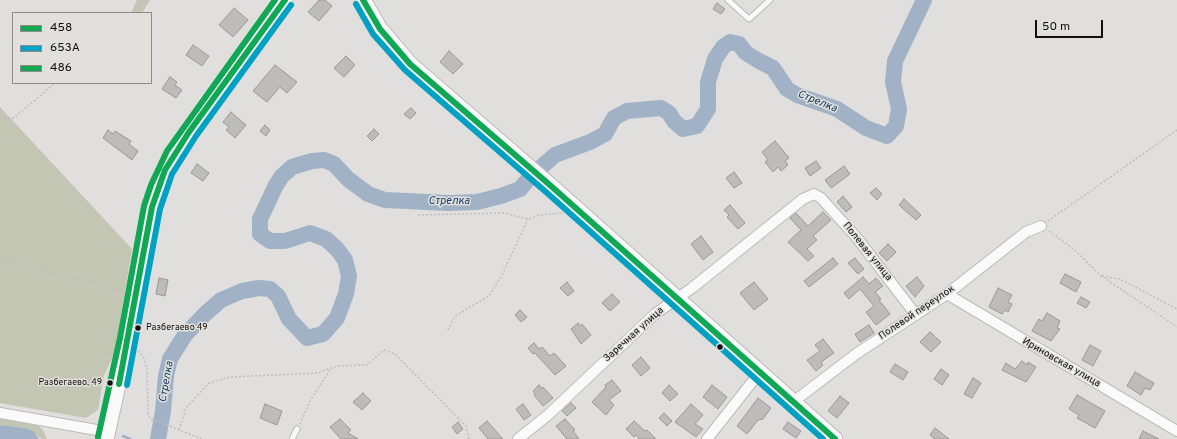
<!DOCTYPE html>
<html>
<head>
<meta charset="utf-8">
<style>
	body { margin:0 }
	#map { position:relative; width:1177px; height:439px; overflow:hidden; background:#e0dfdd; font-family:Overpass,sans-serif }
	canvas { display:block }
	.legend { position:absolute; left:12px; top:12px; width:140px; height:72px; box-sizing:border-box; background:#e1e0dc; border:1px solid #8d8c8a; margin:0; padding:5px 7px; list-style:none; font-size:12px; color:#100f0e }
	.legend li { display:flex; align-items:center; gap:8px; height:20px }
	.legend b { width:20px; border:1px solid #8d8c8a }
	.scale { position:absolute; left:1035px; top:20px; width:68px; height:18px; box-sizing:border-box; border:2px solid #100f0e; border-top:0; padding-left:5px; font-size:12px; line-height:14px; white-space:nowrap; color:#100f0e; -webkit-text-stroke:3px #e1e0dc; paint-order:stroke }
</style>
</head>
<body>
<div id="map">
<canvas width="1177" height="439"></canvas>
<ul class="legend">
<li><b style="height:5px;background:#10a855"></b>458</li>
<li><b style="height:5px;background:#01a1c4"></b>653А</li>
<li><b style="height:5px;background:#10a855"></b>486</li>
</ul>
<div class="scale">50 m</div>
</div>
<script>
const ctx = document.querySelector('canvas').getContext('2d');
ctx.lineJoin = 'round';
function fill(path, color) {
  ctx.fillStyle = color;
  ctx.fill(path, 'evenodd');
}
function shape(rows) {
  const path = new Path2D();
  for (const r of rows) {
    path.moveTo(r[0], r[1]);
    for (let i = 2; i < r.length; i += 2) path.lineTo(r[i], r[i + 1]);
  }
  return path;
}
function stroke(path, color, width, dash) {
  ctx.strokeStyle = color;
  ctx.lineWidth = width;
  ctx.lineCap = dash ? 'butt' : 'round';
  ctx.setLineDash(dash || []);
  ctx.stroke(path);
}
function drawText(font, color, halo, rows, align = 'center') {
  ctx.font = font + ' Overpass,sans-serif';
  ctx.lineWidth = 3;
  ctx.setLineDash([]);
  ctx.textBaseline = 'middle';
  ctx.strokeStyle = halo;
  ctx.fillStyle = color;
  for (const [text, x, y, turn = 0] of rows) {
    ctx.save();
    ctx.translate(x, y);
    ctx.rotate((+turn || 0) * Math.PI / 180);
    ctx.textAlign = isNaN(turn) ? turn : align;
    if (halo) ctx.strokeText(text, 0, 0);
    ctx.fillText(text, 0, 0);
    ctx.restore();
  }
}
fill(shape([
	[137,0,150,0,142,13,131,13],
	[0,107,132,249,115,352,104,375,98,410,86,418,0,403],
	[0,418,39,426,43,430,47,439,42,439,26,428,0,425]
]), '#c2c6b2');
fill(shape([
	[0,425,26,428,33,431,39,439,0,439]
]), '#a1b2c7');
stroke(shape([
	[123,436,130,439]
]), '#a1b2c7', 2.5);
stroke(shape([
	[158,439,163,411,166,376,170,359,185,335,205,314,221,300,242,291,259,288,270,289,278,296,289,319,307,338,323,334,337,318,346,294,349,276,345,260,337,249,326,239,310,233,285,241,270,241,260,234,260,219,276,185,282,176,292,167,312,161,324,160,334,164,348,179,368,194,385,200,448,203,477,202,501,196,520,189,531,176,555,155,590,142,605,134,614,118,627,111,661,108,669,113,674,121,683,129,697,126,708,109,708,82,715,59,723,47,730,42,739,44,746,53,759,61,773,68,787,89,797,95,837,109,866,128,887,136,896,126,899,109,893,82,895,61,924,0]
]), '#a1b2c7', 16);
const building = shape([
	[319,0,325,0,332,6,319,21,308,12,319,0],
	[717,3,725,9,721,14,713,9,717,3],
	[234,8,248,20,233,37,219,25,234,8],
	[193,45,209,56,202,66,186,55,193,45],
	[449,51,463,64,453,74,440,62,449,51],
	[346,56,355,65,344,77,334,68,346,56],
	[275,65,297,82,287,93,280,87,267,102,253,91,275,65],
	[170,77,177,82,175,85,182,90,176,98,162,89,170,77],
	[411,108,416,113,410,119,404,114,411,108],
	[231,112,246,125,235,138,226,130,229,127,223,122,231,112],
	[265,125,270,130,266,136,260,131,265,125],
	[374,129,379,134,372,141,367,136,374,129],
	[108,130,113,134,115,131,131,141,129,144,138,151,132,160,103,138,108,130],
	[775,141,789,158,785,161,788,165,781,171,778,167,773,172,765,162,768,160,762,152,775,141],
	[816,161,821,168,810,176,805,168,816,161],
	[197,164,209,173,203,181,191,173,197,164],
	[844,166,850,174,831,188,825,180,844,166],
	[734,172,742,183,734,188,726,178,734,172],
	[876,188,882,194,877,200,870,193,876,188],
	[843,196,852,207,846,212,837,202,843,196],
	[904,199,921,215,916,220,899,205,904,199],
	[730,205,745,223,738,229,727,217,729,215,724,210,730,205],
	[823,212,831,220,813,236,817,240,807,249,814,256,808,261,788,242,801,230,790,218,796,213,808,226,823,212],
	[701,236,713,252,703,260,691,244,701,236],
	[888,244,896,252,887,261,879,253,888,244],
	[833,258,838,264,809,287,804,281,833,258],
	[855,258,864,269,858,274,848,263,855,258],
	[1065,274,1081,282,1076,292,1060,283,1065,274],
	[863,277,869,284,876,278,883,286,875,292,881,299,879,300,890,314,876,325,866,312,874,306,860,289,849,299,844,293,863,277],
	[917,277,924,286,915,297,906,286,917,277],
	[159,278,168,280,165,296,156,294,159,278],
	[567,282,574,291,568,296,560,288,567,282],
	[754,282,768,299,754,310,740,293,754,282],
	[998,288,1012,295,1008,302,1012,304,1008,312,1005,310,1002,314,989,307,998,288],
	[612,294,620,302,610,311,602,303,612,294],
	[1081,297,1090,302,1086,308,1077,303,1081,297],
	[520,310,527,317,521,322,515,315,520,310],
	[1047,313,1060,321,1057,328,1060,329,1051,341,1032,331,1039,319,1042,321,1047,313],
	[578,323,580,326,582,324,591,335,581,344,571,329,578,323],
	[869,325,874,333,860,342,855,334,869,325],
	[930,332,941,342,931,352,920,342,930,332],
	[823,339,834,353,821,362,823,365,816,371,807,360,820,351,815,345,823,339],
	[534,343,539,349,542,347,550,356,554,353,566,366,555,375,535,353,533,354,528,348,534,343],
	[1090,345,1101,351,1093,366,1082,360,1090,345],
	[641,357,650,368,641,376,632,365,641,357],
	[1022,361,1027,365,1028,362,1036,367,1026,382,1002,370,1006,363,1015,369,1022,361],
	[895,364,908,372,903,380,890,372,895,364],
	[941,369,949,375,942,385,934,379,941,369],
	[1135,372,1154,383,1150,390,1145,388,1141,395,1127,386,1135,372],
	[973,378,981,383,972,398,964,394,973,378],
	[612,380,621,391,609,400,614,405,606,415,592,402,606,387,605,385,612,380],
	[539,385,542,389,543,387,553,398,543,406,534,395,535,394,533,391,539,385],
	[669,385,678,394,670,401,662,393,669,385],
	[712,385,727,397,718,409,703,397,712,385],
	[363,393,371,401,362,410,353,402,363,393],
	[1077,395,1105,411,1095,428,1077,418,1079,415,1069,409,1077,395],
	[840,396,849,403,837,418,828,411,840,396],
	[758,398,771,408,763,419,758,420,747,434,737,426,758,398],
	[571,403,576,408,567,416,562,411,571,403],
	[265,404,282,411,277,425,260,418,265,404],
	[523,404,531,415,524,420,516,409,523,404],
	[691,404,703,415,695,424,703,429,696,437,675,422,691,404],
	[664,413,672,421,667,426,659,418,664,413],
	[340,419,351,430,348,433,358,439,341,439,330,427,340,419],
	[565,419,575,430,573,431,579,439,567,439,556,426,565,419],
	[487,421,503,439,488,439,479,428,487,421],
	[634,421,645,431,647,430,656,439,638,439,639,438,636,435,634,437,626,429,634,421],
	[458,422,463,429,457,434,452,427,458,422],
	[788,422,801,431,796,438,783,429,788,422],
	[935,428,949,439,935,439,930,435,935,428],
	[1143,431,1159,439,1139,439,1143,431]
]);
fill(building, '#bdbcbb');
stroke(building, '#9a9998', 1);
const lane = shape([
	[728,0,749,19,770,0],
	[292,439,297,429]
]);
const street = shape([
	[947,294,1177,431],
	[793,402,856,354,947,294,1026,232,1041,226],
	[0,413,108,432],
	[518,439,548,415,655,314,692,288,803,199,814,194,821,198,857,238,916,315],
	[707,439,760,372]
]);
const secondary = shape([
	[363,0,380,29,410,64,551,186,835,439],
	[106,439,128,340,152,207,158,188,173,156,285,0]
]);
stroke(lane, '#bbbaba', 7);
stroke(street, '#bbbaba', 12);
stroke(secondary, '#bbbaba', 17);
stroke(shape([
	[131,13,144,0],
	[0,118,14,118,55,83],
	[418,215,504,213,528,219,540,215,562,213],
	[1048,221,1177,130],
	[1049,231,1076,251,1100,275,1177,327],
	[0,257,124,292],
	[0,268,12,261],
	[1102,276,1120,279,1177,309],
	[448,330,455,316,489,296,502,275,528,219],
	[138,351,143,356,147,369,148,414,151,419,202,439],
	[300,424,311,399,330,370],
	[179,430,186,408,209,383,230,377,317,373,337,366,367,365,384,350,395,354,466,426,469,439]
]), '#bebebe', 1.5, [2, 2]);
stroke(lane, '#fafafa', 5);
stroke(street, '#fafafa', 10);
stroke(secondary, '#fafafa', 15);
stroke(shape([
	[363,0,380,29,410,64,551,186,835,439],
	[119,384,152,207,165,170,189,132,285,0]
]), '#10a855', 6);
stroke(shape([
	[356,4,373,34,405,70,546,192,823,439],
	[127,385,160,209,172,174,196,136,291,5]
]), '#01a1c4', 6);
stroke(shape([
	[98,437,120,338,144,206,151,185,167,151,275,0]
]), '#10a855', 6);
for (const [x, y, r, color] of [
	[138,328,3.5,"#100f0e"],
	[720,347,3.5,"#100f0e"],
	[110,383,3.5,"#100f0e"]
]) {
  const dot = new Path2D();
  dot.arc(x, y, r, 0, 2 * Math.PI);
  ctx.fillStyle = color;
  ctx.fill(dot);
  stroke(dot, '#e1e0dc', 1.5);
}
drawText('9px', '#100f0e', '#e1e0dc', [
	["Разбегаево 49",146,328],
	["Разбегаево, 49",102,383,"right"]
], 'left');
drawText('10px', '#100f0e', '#e1e0dc', [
	["Полевая улица",867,252,51],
	["Полевой переулок",917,313,-34],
	["Заречная улица",634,335,-42],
	["Ириновская улица",1061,363,30]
]);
drawText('italic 11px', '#183d66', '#e1e0dc', [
	["Стрелка",817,102,22],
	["Стрелка",449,202],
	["Стрелка",167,382,-80]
]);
</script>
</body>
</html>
